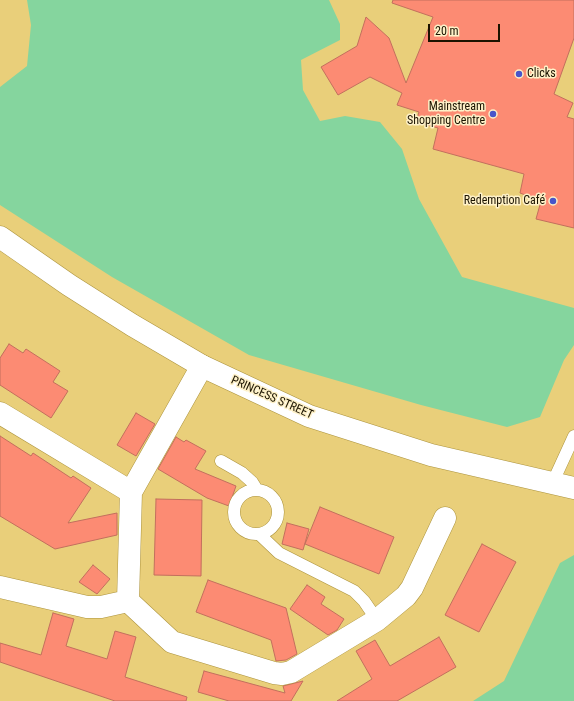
<!DOCTYPE html>
<html>
<head>
<meta charset="utf-8">
<style>
	body { margin:0 }
	#map { position:relative; width:574px; height:701px; overflow:hidden; background:#e9cf7a; font-family:"Roboto Condensed",sans-serif }
	canvas { display:block }
	.scale { position:absolute; left:428px; top:24px; width:72px; height:18px; box-sizing:border-box; border:2px solid #1b1300; border-top:0; padding-left:5px; font-size:12px; line-height:14px; white-space:nowrap; color:#1b1300; -webkit-text-stroke:3px #fef1c8; paint-order:stroke }
</style>
</head>
<body>
<div id="map">
<canvas width="574" height="701"></canvas>
<div class="scale">20 m</div>
</div>
<script>
const ctx = document.querySelector('canvas').getContext('2d');
ctx.lineJoin = 'round';
function fill(path, color) {
  ctx.fillStyle = color;
  ctx.fill(path, 'evenodd');
}
function shape(rows) {
  const path = new Path2D();
  for (const r of rows) {
    if (r.length === 3) {
      path.moveTo(r[0] + r[2], r[1]);
      path.arc(r[0], r[1], r[2], 0, 2 * Math.PI);
      continue;
    }
    path.moveTo(r[0], r[1]);
    for (let i = 2; i < r.length; i += 2) path.lineTo(r[i], r[i + 1]);
  }
  return path;
}
function stroke(path, color, width, dash) {
  ctx.strokeStyle = color;
  ctx.lineWidth = width;
  ctx.lineCap = dash ? 'butt' : 'round';
  ctx.setLineDash(dash || []);
  ctx.stroke(path);
}
function drawText(font, color, halo, rows, align = 'center') {
  ctx.font = font + ' "Roboto Condensed",sans-serif';
  ctx.lineWidth = 3;
  ctx.setLineDash([]);
  ctx.textBaseline = 'middle';
  ctx.strokeStyle = halo;
  ctx.fillStyle = color;
  for (const [text, x, y, turn = 0] of rows) {
    ctx.save();
    ctx.translate(x, y);
    ctx.rotate((+turn || 0) * Math.PI / 180);
    ctx.textAlign = isNaN(turn) ? turn : align;
    if (halo) ctx.strokeText(text, 0, 0);
    ctx.fillText(text, 0, 0);
    ctx.restore();
  }
}
fill(shape([
	[27,0,329,0,340,24,340,40,301,60,303,90,320,121,345,116,380,122,402,149,419,199,462,277,574,308,574,345,564,360,540,417,507,427,421,405,249,355,112,277,0,205,0,87,27,66,31,25],
	[574,555,574,701,473,701,504,681,560,563]
]), '#85d59e');
const building = shape([
	[393,0,574,0,574,38,554,94,573,103,567,117,574,119,574,228,536,219,541,201,520,193,524,174,433,149,438,128,416,122,419,112,397,105,402,93,370,77,338,95,321,67,357,46,366,17,389,38,406,83,433,17,392,3,393,0],
	[9,344,23,353,26,349,60,371,53,382,68,391,51,418,0,385,0,358,9,344],
	[136,413,155,424,136,456,117,445,136,413],
	[0,436,31,456,33,453,71,478,73,476,91,488,68,523,117,513,117,535,55,549,0,516,0,436],
	[176,437,184,442,186,440,206,451,195,469,236,486,229,506,207,498,158,469,176,437],
	[156,499,202,500,201,576,154,575,156,499],
	[320,507,394,537,379,574,305,544,320,507],
	[287,523,309,529,303,550,282,544,287,523],
	[482,544,516,562,479,632,445,615,482,544],
	[93,565,110,579,97,594,79,582,93,565],
	[208,580,286,608,297,654,286,660,276,661,271,640,196,612,208,580],
	[307,585,325,597,321,604,344,619,337,630,328,635,290,609,307,585],
	[53,613,74,619,66,646,107,659,115,631,136,637,125,677,187,697,186,701,115,701,0,662,0,643,41,655,53,613],
	[439,637,456,667,397,701,337,701,372,679,356,651,375,640,390,666,439,637],
	[204,671,285,693,283,686,303,681,291,701,229,701,198,692,204,671]
]);
fill(building, '#fc8b73');
stroke(building, '#c26f5d', 1);
const lane = shape([
	[221,461,242,473,252,482,257,490],
	[552,484,574,436],
	[256,512,22],
	[259,534,279,553,354,591,364,601,377,620]
]);
const street = shape([
	[202,366,131,492,128,601,172,642,274,673,282,674,291,672,377,620,406,596,412,588,445,518],
	[0,413,131,492],
	[0,587,87,607,101,607,128,601]
]);
const secondary = shape([
	[0,237,69,285,132,325,202,366,309,416,431,455,574,488]
]);
stroke(lane, '#ac933d', 13);
stroke(street, '#ac933d', 23);
stroke(secondary, '#ac933d', 23);
stroke(lane, '#fff', 12);
stroke(street, '#fff', 22);
stroke(secondary, '#fff', 22);
for (const [x, y, r, color] of [
	[519,74,4,"#4855ca"],
	[493,114,4,"#4855ca"],
	[553,201,4,"#4855ca"]
]) {
  const dot = new Path2D();
  dot.arc(x, y, r, 0, 2 * Math.PI);
  ctx.fillStyle = color;
  ctx.fill(dot);
  stroke(dot, '#fef1c8', 1.5);
}
drawText('12px', '#1b1300', '#fef1c8', [
	["Clicks",527,74,"left"],
	["Mainstream",485,107],
	["Shopping Centre",485,121],
	["Redemption Café",545,201]
], 'right');
drawText('12px', '#1b1300', '#fef1c8', [
	["PRINCESS STREET",272,398,24]
]);
</script>
</body>
</html>
